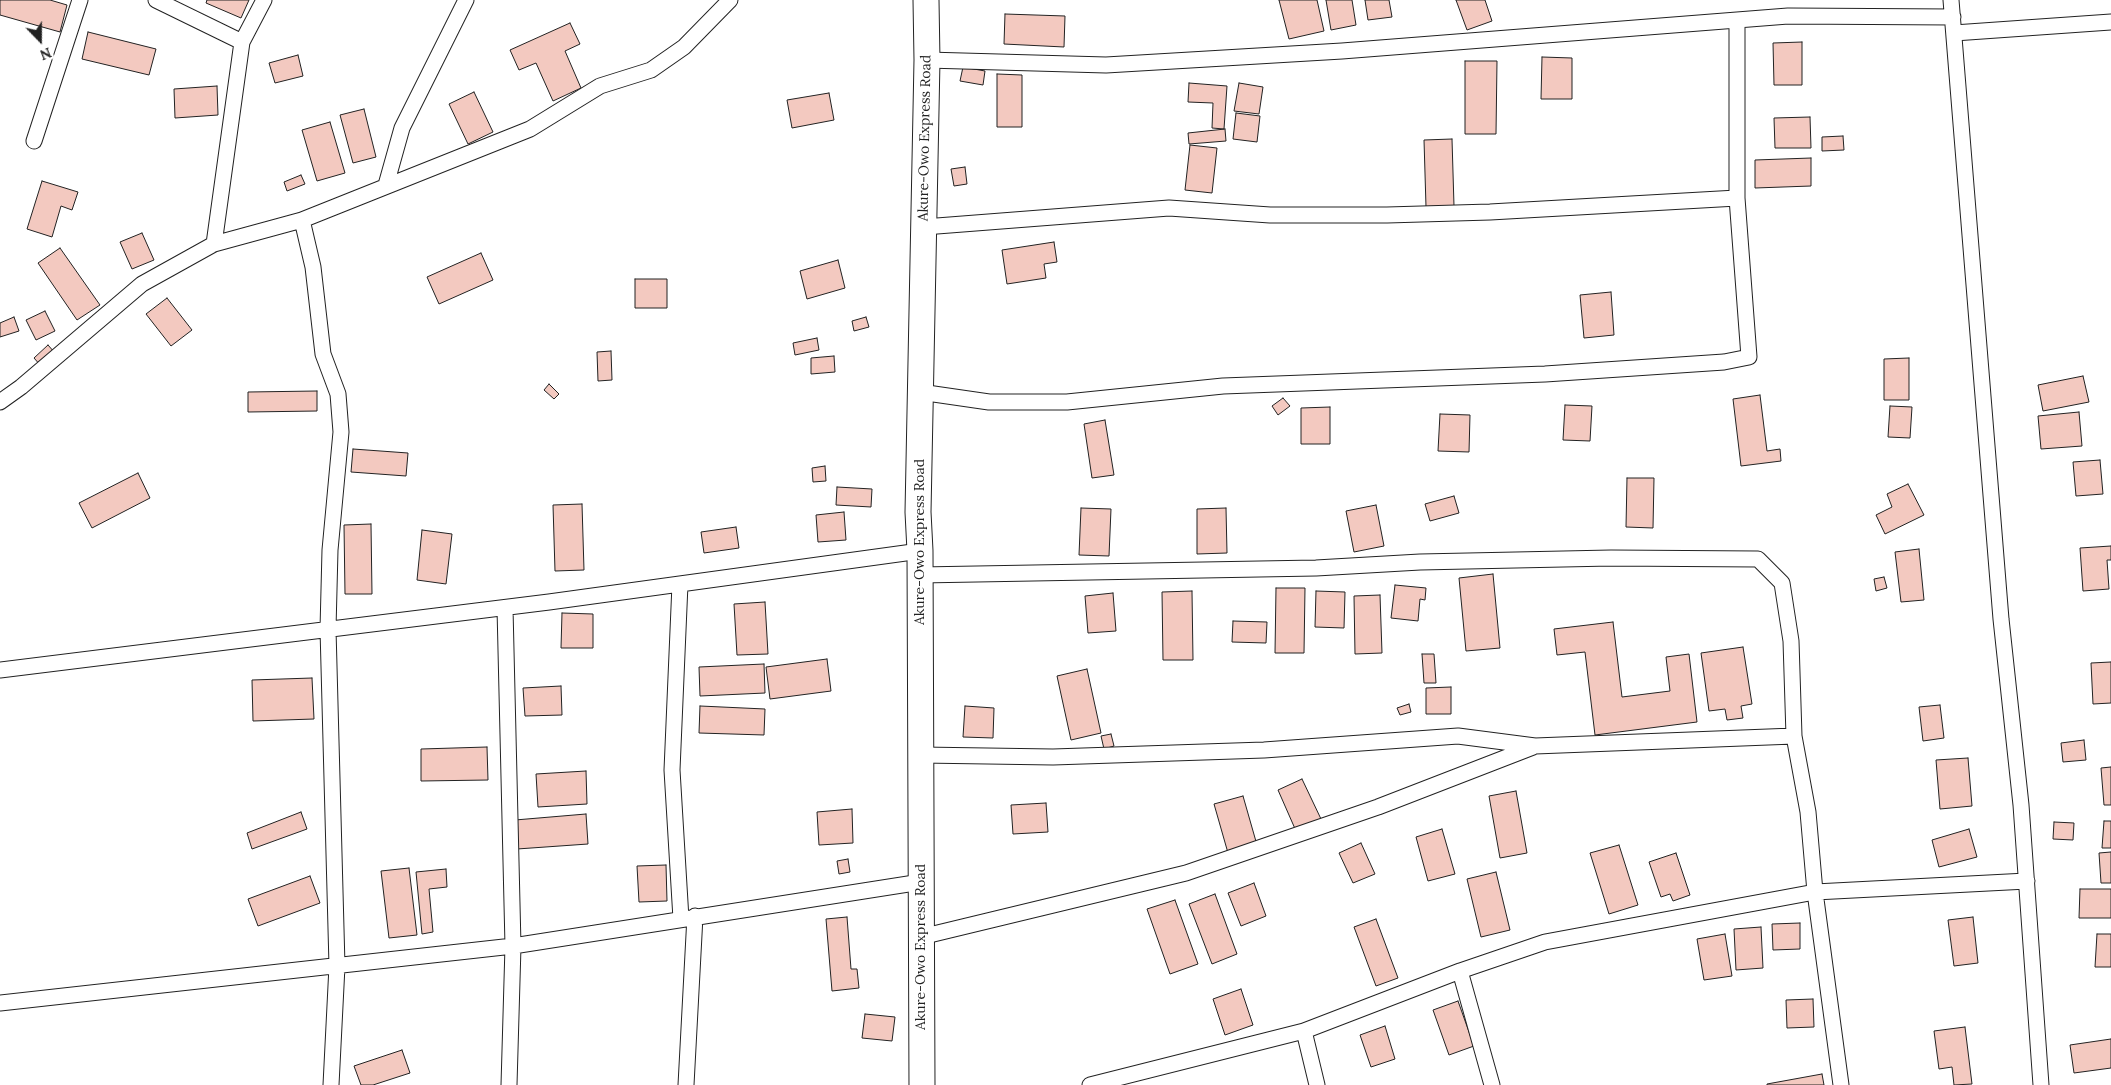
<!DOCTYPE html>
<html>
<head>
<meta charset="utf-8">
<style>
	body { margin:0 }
	#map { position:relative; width:2111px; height:1085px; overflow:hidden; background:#fff; font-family:Lora,serif }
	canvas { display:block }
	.north { position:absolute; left:15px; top:15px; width:50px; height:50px; -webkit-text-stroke:4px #fff; paint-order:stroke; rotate:158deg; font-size:14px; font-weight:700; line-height:20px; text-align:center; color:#222 }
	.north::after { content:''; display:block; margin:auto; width:18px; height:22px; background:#222; clip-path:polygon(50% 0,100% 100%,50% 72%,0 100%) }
</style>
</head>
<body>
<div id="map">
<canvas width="2111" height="1085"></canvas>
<div class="north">N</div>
</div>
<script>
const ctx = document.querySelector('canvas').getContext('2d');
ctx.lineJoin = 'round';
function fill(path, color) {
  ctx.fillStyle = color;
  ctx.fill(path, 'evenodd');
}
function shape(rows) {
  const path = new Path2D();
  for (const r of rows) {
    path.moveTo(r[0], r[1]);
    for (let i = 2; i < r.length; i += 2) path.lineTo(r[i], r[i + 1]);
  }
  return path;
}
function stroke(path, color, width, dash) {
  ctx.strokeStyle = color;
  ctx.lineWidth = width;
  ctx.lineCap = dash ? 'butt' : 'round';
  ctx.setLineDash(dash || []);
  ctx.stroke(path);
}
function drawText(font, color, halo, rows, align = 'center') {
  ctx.font = font + ' Lora,serif';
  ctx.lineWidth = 4;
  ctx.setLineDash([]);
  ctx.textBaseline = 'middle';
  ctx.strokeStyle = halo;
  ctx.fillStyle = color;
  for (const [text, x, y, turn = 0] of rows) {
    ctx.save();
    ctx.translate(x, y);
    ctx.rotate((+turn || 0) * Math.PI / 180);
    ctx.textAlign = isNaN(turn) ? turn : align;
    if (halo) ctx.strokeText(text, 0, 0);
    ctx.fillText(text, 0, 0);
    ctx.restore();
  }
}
const building = shape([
	[0,0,50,0,67,5,60,32,0,15,0,0],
	[207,0,249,0,241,18,206,3,207,0],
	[1279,0,1317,0,1324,31,1289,39,1279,0],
	[1326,0,1352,0,1356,25,1331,30,1326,0],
	[1365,0,1389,0,1392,17,1368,20,1365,0],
	[1456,0,1485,0,1492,21,1467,30,1456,0],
	[1005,14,1065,16,1064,47,1004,44,1005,14],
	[570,23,580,44,565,51,581,88,553,101,536,63,519,70,510,50,570,23],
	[88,32,156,49,149,75,82,59,88,32],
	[1802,42,1802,85,1774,85,1773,43,1802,42],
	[298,55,303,76,275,83,269,63,298,55],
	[1542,57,1572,58,1572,99,1541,99,1542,57],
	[1465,61,1497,61,1496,134,1465,134,1465,61],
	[963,67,985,71,983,85,960,81,963,67],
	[997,74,1022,75,1022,127,997,127,997,74],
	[1189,83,1227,86,1224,129,1212,128,1213,103,1188,102,1189,83],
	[1239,83,1263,87,1259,114,1234,111,1239,83],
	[217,86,218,115,175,118,174,89,217,86],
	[474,92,493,132,468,144,449,104,474,92],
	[829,93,834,120,792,128,787,100,829,93],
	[364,109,376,157,353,163,340,115,364,109],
	[1236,113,1260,116,1257,142,1233,139,1236,113],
	[1810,117,1811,148,1775,148,1774,118,1810,117],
	[330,122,345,173,317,181,302,130,330,122],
	[1225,129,1226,141,1189,144,1188,133,1225,129],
	[1843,136,1844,150,1822,151,1822,137,1843,136],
	[1452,139,1454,206,1426,207,1424,140,1452,139],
	[1190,145,1217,148,1212,193,1185,190,1190,145],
	[1811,158,1811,186,1755,188,1755,160,1811,158],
	[965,167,967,184,954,186,951,169,965,167],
	[301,175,305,184,287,191,284,182,301,175],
	[42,181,78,192,72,210,61,206,52,237,27,229,42,181],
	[142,233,154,260,132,269,120,242,142,233],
	[1054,242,1057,262,1044,264,1046,278,1007,284,1002,250,1054,242],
	[60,248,100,305,77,320,38,263,60,248],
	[481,253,493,280,439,304,427,277,481,253],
	[838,260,845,288,807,299,800,271,838,260],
	[635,279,667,279,667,308,635,308,635,279],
	[1611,292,1614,335,1584,338,1580,295,1611,292],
	[167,298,192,330,171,346,146,314,167,298],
	[45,311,55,331,36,340,26,320,45,311],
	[14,317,19,331,0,337,0,323,14,317],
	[866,317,869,327,854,331,852,321,866,317],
	[817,338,819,350,795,355,793,343,817,338],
	[48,345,55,353,41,366,34,358,48,345],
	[611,351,612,380,598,381,597,352,611,351],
	[834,356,835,372,811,374,811,358,834,356],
	[1909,358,1909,400,1884,400,1884,359,1909,358],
	[2083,376,2089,402,2043,411,2038,385,2083,376],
	[549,384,559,394,554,399,544,390,549,384],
	[317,391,317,411,248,412,248,392,317,391],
	[1760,395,1767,451,1780,449,1781,461,1741,466,1733,399,1760,395],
	[1283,398,1290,406,1278,415,1272,406,1283,398],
	[1565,405,1592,406,1590,441,1563,440,1565,405],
	[1890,406,1912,407,1910,438,1888,437,1890,406],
	[1330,407,1330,444,1301,444,1301,408,1330,407],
	[2079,412,2082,446,2041,449,2038,416,2079,412],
	[1440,414,1470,415,1469,452,1438,451,1440,414],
	[1105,420,1114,475,1092,478,1084,424,1105,420],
	[353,449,408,453,406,476,351,472,353,449],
	[2100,460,2103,494,2076,496,2073,462,2100,460],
	[825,466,826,481,813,482,812,468,825,466],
	[138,473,150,498,92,528,79,503,138,473],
	[1627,478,1654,478,1653,528,1626,527,1627,478],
	[1908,484,1924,515,1885,534,1876,515,1892,507,1887,494,1908,484],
	[837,487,872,489,871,507,836,505,837,487],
	[1454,496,1459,513,1430,521,1425,504,1454,496],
	[582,504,584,570,555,571,553,505,582,504],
	[1376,505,1384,546,1354,552,1346,511,1376,505],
	[1081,508,1111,509,1109,556,1079,555,1081,508],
	[1226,508,1227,553,1197,554,1197,509,1226,508],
	[844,512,846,540,818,542,816,515,844,512],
	[371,524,372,594,345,594,344,525,371,524],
	[736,527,739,548,704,553,701,532,736,527],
	[422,530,452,534,446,584,417,580,422,530],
	[2111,546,2111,560,2107,560,2109,589,2083,591,2080,548,2111,546],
	[1919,549,1924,600,1901,602,1895,552,1919,549],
	[1493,574,1500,648,1466,651,1459,578,1493,574],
	[1884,577,1887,588,1876,591,1874,579,1884,577],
	[1395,585,1426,588,1425,600,1420,599,1418,621,1391,618,1395,585],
	[1276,588,1305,588,1304,653,1275,653,1276,588],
	[1192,591,1193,660,1163,660,1162,592,1192,591],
	[1316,591,1345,592,1344,628,1315,627,1316,591],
	[1113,593,1116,631,1088,633,1085,596,1113,593],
	[1380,595,1382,653,1355,654,1354,596,1380,595],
	[765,602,768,654,737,655,734,604,765,602],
	[562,613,593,614,593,648,561,648,562,613],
	[1233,621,1267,622,1266,643,1232,642,1233,621],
	[1613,622,1622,697,1670,691,1666,657,1689,654,1697,722,1595,735,1585,652,1557,655,1554,629,1613,622],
	[1743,647,1752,704,1741,706,1743,718,1727,720,1725,709,1709,711,1701,653,1743,647],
	[1422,654,1434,654,1436,683,1424,683,1422,654],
	[827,659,831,691,770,699,766,667,827,659],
	[2111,662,2111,703,2093,704,2091,663,2111,662],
	[764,664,765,693,700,696,699,667,764,664],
	[1087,669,1101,733,1071,740,1057,676,1087,669],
	[312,678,314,719,253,721,252,680,312,678],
	[561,686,562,715,525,716,523,688,561,686],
	[1451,687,1451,714,1426,714,1426,688,1451,687],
	[1409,704,1411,712,1400,715,1397,708,1409,704],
	[1940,705,1944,738,1923,741,1919,707,1940,705],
	[700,706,765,709,764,735,699,733,700,706],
	[965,706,994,708,993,738,963,737,965,706],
	[1111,734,1114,746,1104,749,1101,736,1111,734],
	[2084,740,2086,760,2063,762,2061,743,2084,740],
	[487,747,488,780,421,781,421,749,487,747],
	[1968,758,1972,806,1940,809,1936,760,1968,758],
	[2111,767,2111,805,2104,805,2101,768,2111,767],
	[586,771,587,804,538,807,536,774,586,771],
	[1302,779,1321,819,1296,831,1278,790,1302,779],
	[1516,791,1527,853,1500,858,1489,796,1516,791],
	[1243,796,1257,845,1228,853,1214,804,1243,796],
	[1046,803,1048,832,1013,834,1011,805,1046,803],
	[852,809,853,843,819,845,817,812,852,809],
	[301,812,307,829,252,849,247,833,301,812],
	[586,814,588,844,517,849,515,820,586,814],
	[2104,821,2111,821,2111,848,2102,848,2104,821],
	[2054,822,2074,823,2073,840,2053,839,2054,822],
	[1442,829,1455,874,1428,881,1416,837,1442,829],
	[1969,829,1977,857,1939,867,1932,840,1969,829],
	[1361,843,1375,874,1353,883,1339,853,1361,843],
	[1619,845,1638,905,1609,914,1590,853,1619,845],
	[2111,852,2111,883,2101,883,2099,853,2111,852],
	[1676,853,1690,895,1673,901,1670,894,1661,897,1649,862,1676,853],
	[848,859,850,872,839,874,837,861,848,859],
	[666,865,667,901,639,902,637,866,666,865],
	[409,868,417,935,389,938,381,871,409,868],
	[446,869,447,887,429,889,433,932,422,934,416,872,446,869],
	[1496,872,1510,930,1481,937,1467,879,1496,872],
	[310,876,320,903,258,926,248,899,310,876],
	[1254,883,1266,916,1241,926,1228,893,1254,883],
	[2080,889,2111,889,2111,918,2079,918,2080,889],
	[1215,894,1237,954,1212,964,1189,904,1215,894],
	[1175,900,1198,964,1170,974,1147,909,1175,900],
	[847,917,851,969,857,969,859,988,832,991,826,919,847,917],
	[1973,917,1978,963,1954,966,1948,920,1973,917],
	[1376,919,1398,978,1376,986,1354,927,1376,919],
	[1800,923,1800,949,1773,950,1772,924,1800,923],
	[1761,927,1763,968,1736,970,1734,929,1761,927],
	[1725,934,1732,976,1704,980,1697,939,1725,934],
	[2097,934,2111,934,2111,967,2095,967,2097,934],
	[1241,989,1253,1025,1225,1035,1213,999,1241,989],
	[1813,999,1814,1027,1787,1028,1786,1000,1813,999],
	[1458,1001,1474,1046,1449,1055,1433,1010,1458,1001],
	[865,1014,895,1017,892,1041,862,1038,865,1014],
	[1385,1026,1395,1059,1371,1067,1360,1035,1385,1026],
	[1965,1027,1972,1084,1954,1085,1952,1067,1939,1069,1934,1031,1965,1027],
	[2111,1039,2111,1068,2074,1073,2070,1045,2111,1039],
	[402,1050,410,1073,373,1085,361,1085,354,1066,402,1050],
	[1822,1074,1824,1085,1767,1085,1767,1084,1822,1074]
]);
fill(building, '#f3c9c0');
stroke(building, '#222', 1);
const minor = shape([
	[156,0,242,42],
	[1951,0,2001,619,2021,805,2041,1085],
	[1954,33,2111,22],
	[927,60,1106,65,1342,51,1788,16,1953,17],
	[34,141,80,0],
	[386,185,402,128,466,0],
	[302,220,313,267,323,354,338,394,341,432,330,550,328,629,337,966,331,1085],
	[924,227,1169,208,1270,215,1387,215,1490,212,1737,198],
	[214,244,242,42,264,0],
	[920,392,989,402,1067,402,1223,386,1545,374,1724,362,1749,357,1737,198,1737,20],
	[0,402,21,387,142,284,214,244,302,220,530,129,600,86,651,70,684,47,730,0],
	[920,575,1316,568,1420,562,1611,558,1758,559,1782,583,1791,641,1794,736,1808,812,1815,892,1841,1085],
	[680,584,672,770,681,919],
	[505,608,513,946,509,1085],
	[0,670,549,602,920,551],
	[921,755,1053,757,1264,750,1458,736,1535,746,1794,736],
	[921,937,1186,873,1378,807,1533,747],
	[1460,971,1492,1085],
	[0,1003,513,946,921,882],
	[1304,1031,1317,1085],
	[686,1085,695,916],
	[1090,1085,1304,1031,1460,971,1545,942,1815,892,2027,881]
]);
const trunk = shape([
	[922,1085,920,551,918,512,927,60,926,0]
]);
stroke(minor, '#222', 17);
stroke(trunk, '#222', 27);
stroke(minor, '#fff', 15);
stroke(trunk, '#fff', 25);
drawText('14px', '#222', '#fff', [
	["Akure-Owo Express Road",925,138,-89],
	["Akure-Owo Express Road",920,542,-90],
	["Akure-Owo Express Road",921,947,-90]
]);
</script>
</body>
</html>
